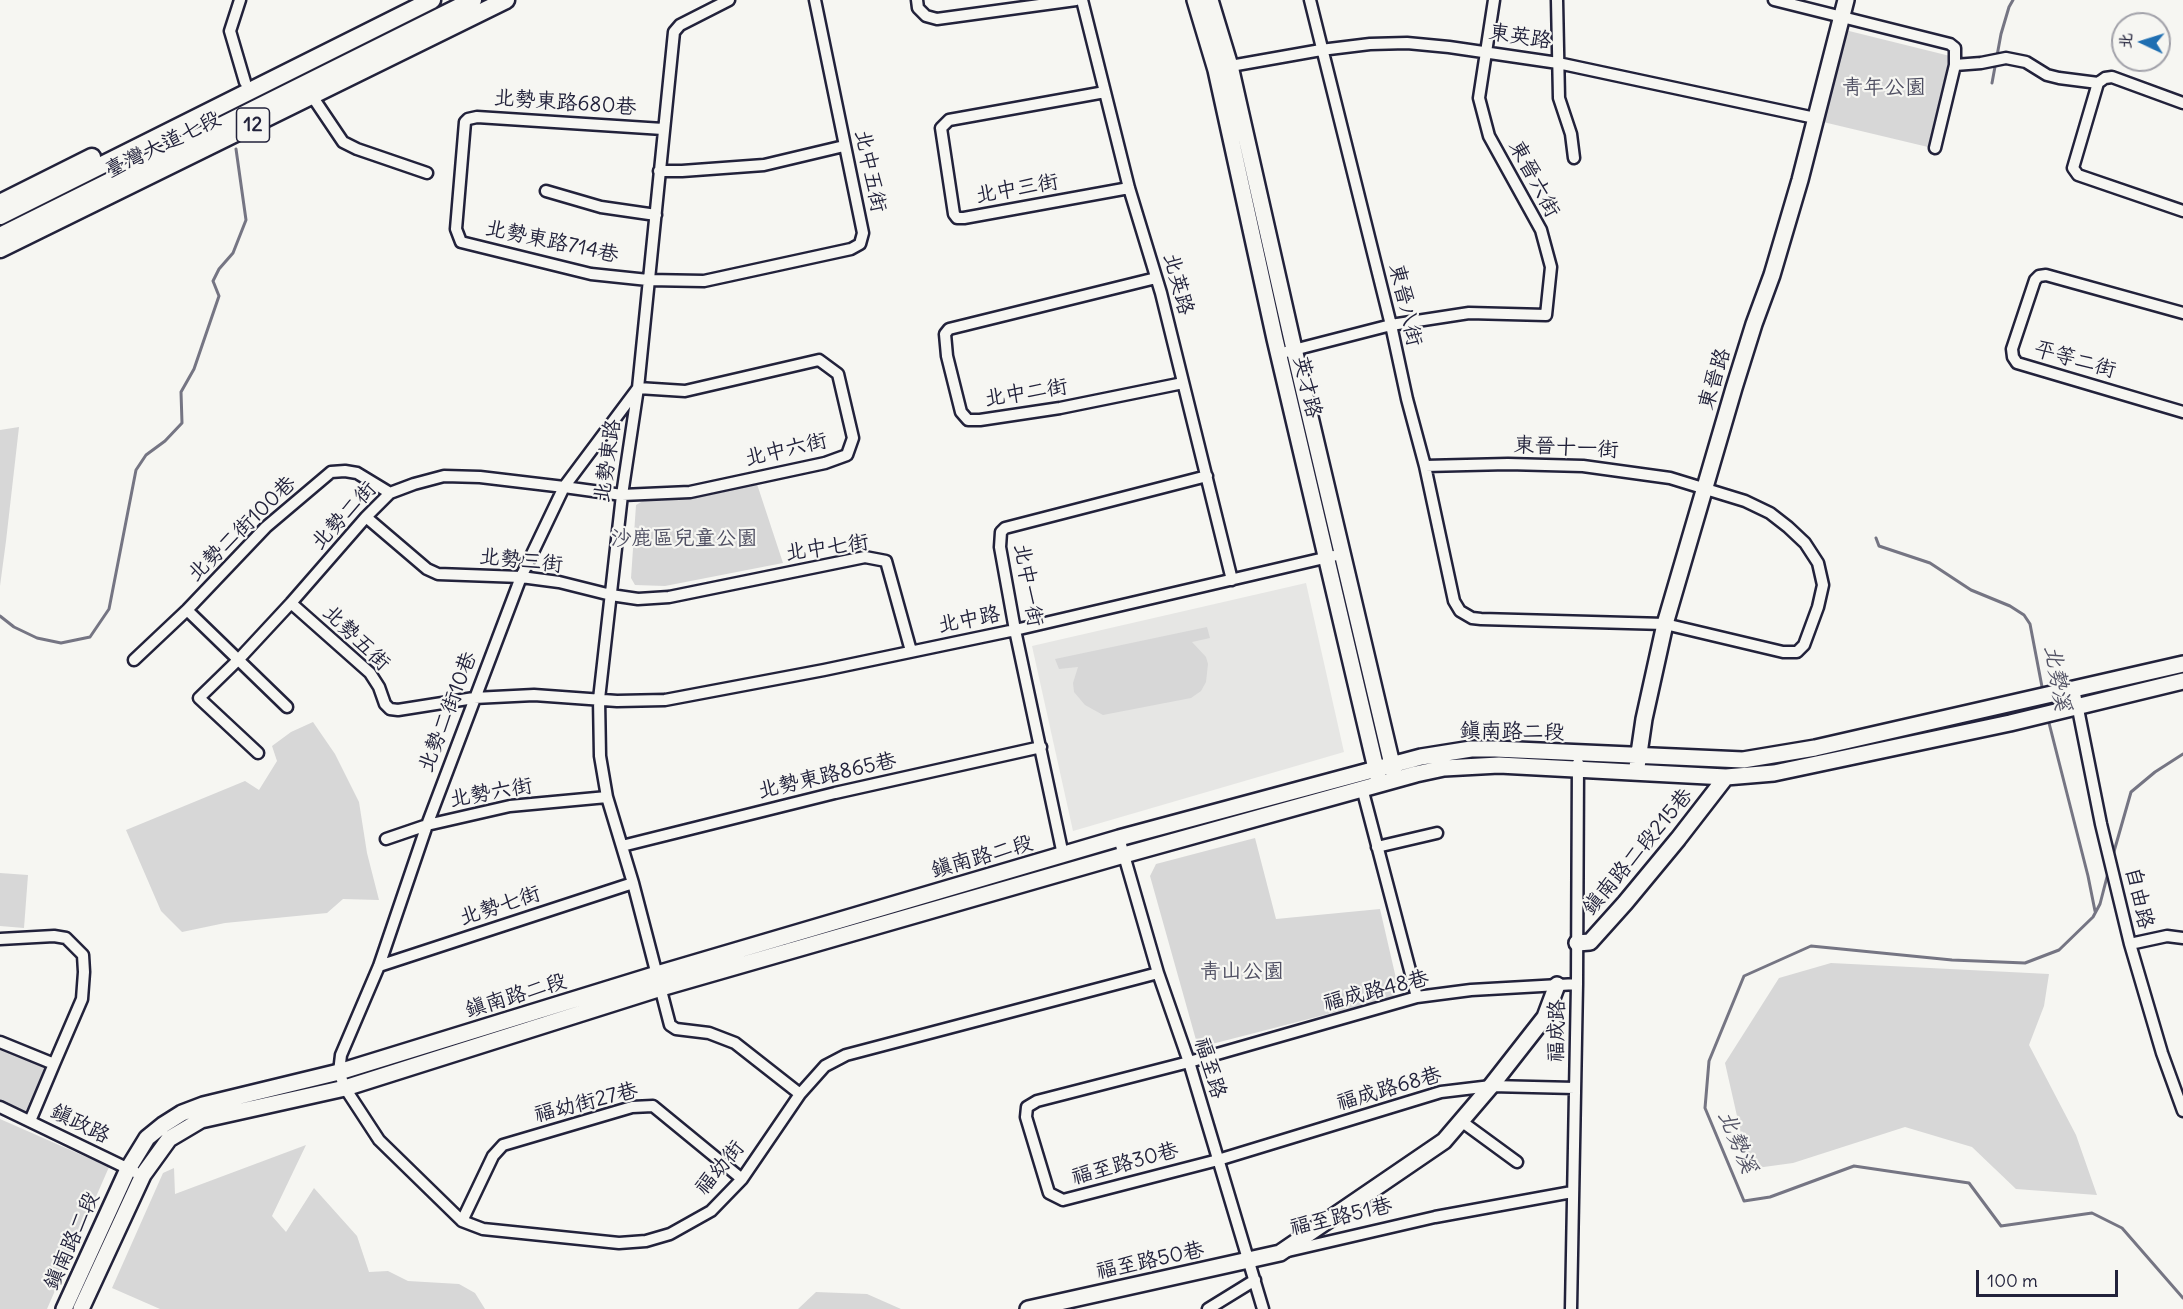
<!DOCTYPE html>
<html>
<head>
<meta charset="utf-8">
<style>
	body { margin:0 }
	#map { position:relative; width:2183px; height:1309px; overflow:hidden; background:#f6f6f2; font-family:Delius,"LXGW WenKai TC",sans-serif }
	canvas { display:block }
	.north { position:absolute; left:2111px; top:12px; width:60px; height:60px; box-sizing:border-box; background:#f6f6f2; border:2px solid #a1a1a9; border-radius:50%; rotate:274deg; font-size:16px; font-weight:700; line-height:24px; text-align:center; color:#22223b }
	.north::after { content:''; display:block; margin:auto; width:21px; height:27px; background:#1f6fb2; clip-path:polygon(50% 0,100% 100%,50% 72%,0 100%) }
	.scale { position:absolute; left:1976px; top:1270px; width:142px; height:27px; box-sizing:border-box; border:3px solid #22223b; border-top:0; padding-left:8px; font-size:18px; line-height:21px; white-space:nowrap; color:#22223b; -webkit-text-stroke:4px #f6f6f2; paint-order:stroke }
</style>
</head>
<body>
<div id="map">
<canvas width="2183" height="1309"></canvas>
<div class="north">北</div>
<div class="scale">100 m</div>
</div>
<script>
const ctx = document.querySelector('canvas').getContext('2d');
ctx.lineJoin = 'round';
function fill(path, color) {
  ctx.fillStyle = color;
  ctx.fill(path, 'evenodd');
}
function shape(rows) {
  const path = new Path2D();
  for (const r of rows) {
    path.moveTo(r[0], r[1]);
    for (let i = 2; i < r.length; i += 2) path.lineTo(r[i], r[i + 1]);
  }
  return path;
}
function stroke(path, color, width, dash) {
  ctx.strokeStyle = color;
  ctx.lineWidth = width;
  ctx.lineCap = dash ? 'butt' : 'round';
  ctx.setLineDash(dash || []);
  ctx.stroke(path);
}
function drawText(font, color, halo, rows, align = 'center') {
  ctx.font = font + ' Delius,"LXGW WenKai TC",sans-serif';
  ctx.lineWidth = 4.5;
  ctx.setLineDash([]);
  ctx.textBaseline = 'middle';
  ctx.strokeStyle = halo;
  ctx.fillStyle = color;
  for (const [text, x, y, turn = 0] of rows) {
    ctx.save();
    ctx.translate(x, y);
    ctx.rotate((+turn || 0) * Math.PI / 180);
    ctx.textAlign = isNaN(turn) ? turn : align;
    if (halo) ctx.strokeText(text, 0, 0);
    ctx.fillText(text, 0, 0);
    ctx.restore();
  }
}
fill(shape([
	[1306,583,1344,752,1073,831,1032,646]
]), '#e6e6e4');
fill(shape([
	[1841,29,1950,56,1928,147,1819,121],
	[19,427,6,541,0,586,0,430],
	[757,484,783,563,665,586,635,585,631,578,636,505,648,498,690,495],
	[1207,627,1210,638,1192,642,1206,657,1208,664,1206,682,1201,691,1191,698,1103,715,1085,705,1074,692,1073,683,1078,667,1059,669,1055,659],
	[313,722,335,754,359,802,367,853,379,900,343,899,327,913,225,923,182,932,161,911,126,830,245,781,259,790,277,761,272,746,291,732],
	[1255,838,1276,919,1380,909,1398,987,1394,997,1208,1045,1196,1040,1150,876,1156,864],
	[0,873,28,875,24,928,0,926],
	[1831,963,2049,974,2044,1006,2029,1045,2076,1135,2097,1195,2016,1189,1972,1147,1905,1127,1793,1163,1749,1169,1725,1063,1779,978],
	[0,1045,48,1065,28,1116,0,1103],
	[0,1119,109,1167,47,1309,0,1309],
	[306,1145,272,1216,286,1232,314,1188,357,1236,369,1272,388,1271,408,1281,459,1284,475,1293,485,1309,160,1309,112,1288,163,1173,174,1168,175,1194],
	[816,1292,867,1294,901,1309,798,1309]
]), '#d7d7d7');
stroke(shape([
	[1992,83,2001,34,2009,7,2013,0],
	[1876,538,1879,546,1930,563,1971,590,2010,606,2024,615,2030,624,2043,692],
	[0,616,14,627,37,638,61,643,90,637,109,609,136,470,146,455,165,441,182,423,181,392,194,369,219,296,213,281,219,269,233,253,246,220,236,149],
	[2048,719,2088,876,2095,911],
	[2113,855,2131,792,2155,772,2183,754],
	[2108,873,2100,904,2093,917,2059,950,2025,963,1952,960,1811,946,1744,976,1709,1061,1705,1108,1744,1201,1770,1197,1854,1166,1969,1183,2001,1226,2092,1213,2122,1228,2183,1298]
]), '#757583', 3);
const street = shape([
	[240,0,230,31,245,82],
	[729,0,680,25,674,32,638,388,622,495,599,699,600,756,607,797,633,883,670,1025,676,1029,709,1033,735,1043,800,1094],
	[917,0,918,8,926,16,937,19,1076,0],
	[1082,0,1129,188,1161,293,1232,580],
	[1310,0,1391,325,1407,399,1425,466,1454,601,1460,611,1472,618,1481,619,1665,624,1783,652,1797,652,1804,645,1818,607,1823,585,1818,563,1805,543,1788,527,1770,513,1745,501,1670,478,1583,466,1508,464,1425,466],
	[1557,0,1559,98,1571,134,1574,158],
	[1774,0,1950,44,1955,48,1955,65,1935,148],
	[1955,65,1981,63,2006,58,2026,62,2047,75,2059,78,2098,83],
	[1225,67,1321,50,1370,44,1407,43,1449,47,1558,63,1815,118],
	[1105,92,949,120,941,128,954,214,957,218,964,218,1129,188],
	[312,96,343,142,357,149,427,173],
	[2183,103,2112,77,2105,78,2098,83,2073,168,2078,175,2183,211],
	[663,129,477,117,468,119,465,122,456,229,461,242,591,274,648,280,704,281,851,249,860,244,863,233,815,0],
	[659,171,682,171,764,165,844,146],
	[546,191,601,207,656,215],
	[1156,278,949,329,945,334,947,356,961,412,968,420,980,420,1060,408,1183,383],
	[2183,313,2046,275,2039,276,2035,280,2012,349,2013,357,2017,363,2183,412],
	[1278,354,1391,325,1469,313,1546,315,1551,267,1541,230,1489,136,1479,98,1494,0],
	[366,517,427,569,438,574,521,577,559,582,611,595,638,599,669,597,865,557,886,561,911,651],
	[291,603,370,673,379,687,385,704,390,709,398,710,474,698,534,695,617,701,665,700,824,670,1015,630,1333,556],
	[187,610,287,707],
	[134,660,187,610,266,527,331,472,345,471,357,473,390,493],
	[2074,689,2101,824,2130,944,2162,1053,2183,1111],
	[258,753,199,698,239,659,291,603,366,517,390,493,414,484,444,476,480,477,564,487,622,495,690,492,825,463,847,455,853,438,838,374,819,360,685,391,638,388,564,487,521,577,427,825,379,966,341,1055,339,1072,345,1088,379,1140,462,1221,483,1229,619,1243,646,1241,670,1234,711,1211,742,1179,800,1094,825,1066,846,1055,1158,973],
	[1362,788,1417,997],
	[1119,838,1158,973,1189,1062,1263,1309],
	[386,839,427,825,510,806,607,797],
	[622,846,835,793,1041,747],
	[1377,847,1437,833],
	[1063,855,1015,630,1000,547,1001,532,1005,528,1207,476],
	[0,939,54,936,66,938,83,955,84,972,82,999,54,1064,0,1042],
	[2130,944,2167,936,2183,938],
	[379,966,633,883],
	[1575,1088,1491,1086,1441,1092,1218,1160,1063,1200,1049,1193,1026,1117,1027,1107,1037,1101,1189,1062,1417,997,1471,990,1577,984],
	[0,1107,135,1172],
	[30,1121,54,1064],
	[1461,1121,1517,1162],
	[462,1221,493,1156,503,1145,632,1107,653,1106,742,1179],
	[1288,1251,1435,1217,1572,1192],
	[1208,1309,1255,1280],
	[1571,1309,1577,984,1578,763]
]);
const secondary = shape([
	[1195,0,1216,70,1275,339,1378,777],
	[1210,0,1230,66,1294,349,1394,773],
	[1637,767,1644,719,1665,624,1734,388,1754,324,1772,275,1800,180,1846,0],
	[1577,943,1590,942,1625,903,1678,839,1726,777],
	[64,1309,128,1169,147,1138,163,1125,182,1113,203,1105,339,1072,657,974,1119,838,1421,757,1471,749,1495,749,1743,760,1815,748,2183,664],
	[81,1309,143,1175,169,1139,201,1120,345,1088,661,988,1124,855,1416,774,1444,768,1499,765,1726,777,1774,773,2010,723,2183,681],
	[1028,1309,1280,1253,1444,1141,1491,1086,1545,1017,1557,985]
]);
const primary = shape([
	[0,203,92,157],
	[0,216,432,0],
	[0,236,473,0],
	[0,249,506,0]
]);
stroke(street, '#22223b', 15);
stroke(secondary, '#22223b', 20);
stroke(primary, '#22223b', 21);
stroke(street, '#f6f6f2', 10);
stroke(secondary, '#f6f6f2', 15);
stroke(primary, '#f6f6f2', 16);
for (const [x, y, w] of [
	[253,125,33]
]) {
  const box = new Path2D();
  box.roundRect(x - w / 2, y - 17, w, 34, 4.5);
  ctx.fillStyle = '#f6f6f2';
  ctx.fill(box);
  stroke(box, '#22223b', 1.5);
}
drawText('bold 20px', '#22223b', null, [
	["12",253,125]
]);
drawText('21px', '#22223b', '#f6f6f2', [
	["東英路",1520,37,9],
	["北勢東路680巷",565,103,4],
	["臺灣大道七段",163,145,-26],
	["北中五街",870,171,78],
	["東晉六街",1534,179,62],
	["北中三街",1017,189,-10],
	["北勢東路714巷",552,242,12],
	["北英路",1178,284,75],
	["東晉八街",1405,305,77],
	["平等二街",2075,360,16],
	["東晉路",1715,379,-73],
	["英才路",1307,387,77],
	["北中二街",1026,393,-9],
	["東晉十一街",1566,448,3],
	["北中六街",786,450,-13],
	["北勢東路",608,461,-82],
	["北勢二街",344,516,-47],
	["北勢二街100巷",242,529,-44],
	["北中七街",827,548,-8],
	["北勢三街",521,561,6],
	["北中一街",1028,585,80],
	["北中路",969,620,-11],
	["北勢五街",356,638,44],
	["北勢二街10巷",448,712,-69],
	["鎮南路二段",1512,732,1],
	["北勢東路865巷",827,776,-13],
	["北勢六街",491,793,-10],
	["鎮南路二段215巷",1638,852,-50],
	["鎮南路二段",982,857,-16],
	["自由路",2139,898,77],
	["北勢七街",500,906,-18],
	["福成路48巷",1376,991,-14],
	["鎮南路二段",516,996,-17],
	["福成路",1557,1031,-89],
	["福至路",1210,1068,73],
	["福成路68巷",1389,1089,-16],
	["福幼街27巷",586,1103,-14],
	["鎮政路",80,1124,26],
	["福至路30巷",1125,1164,-15],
	["福幼街",720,1168,-50],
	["福至路51巷",1341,1217,-13],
	["鎮南路二段",72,1241,-66],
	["福至路50巷",1150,1261,-12]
]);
drawText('21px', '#4f4f62', '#f6f6f2', [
	["青年公園",1884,88],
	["沙鹿區兒童公園",684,539],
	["青山公園",1242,972]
]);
drawText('italic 22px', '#535365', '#f6f6f2', [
	["北勢溪",2057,678,80],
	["北勢溪",1737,1142,67]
]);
</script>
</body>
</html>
